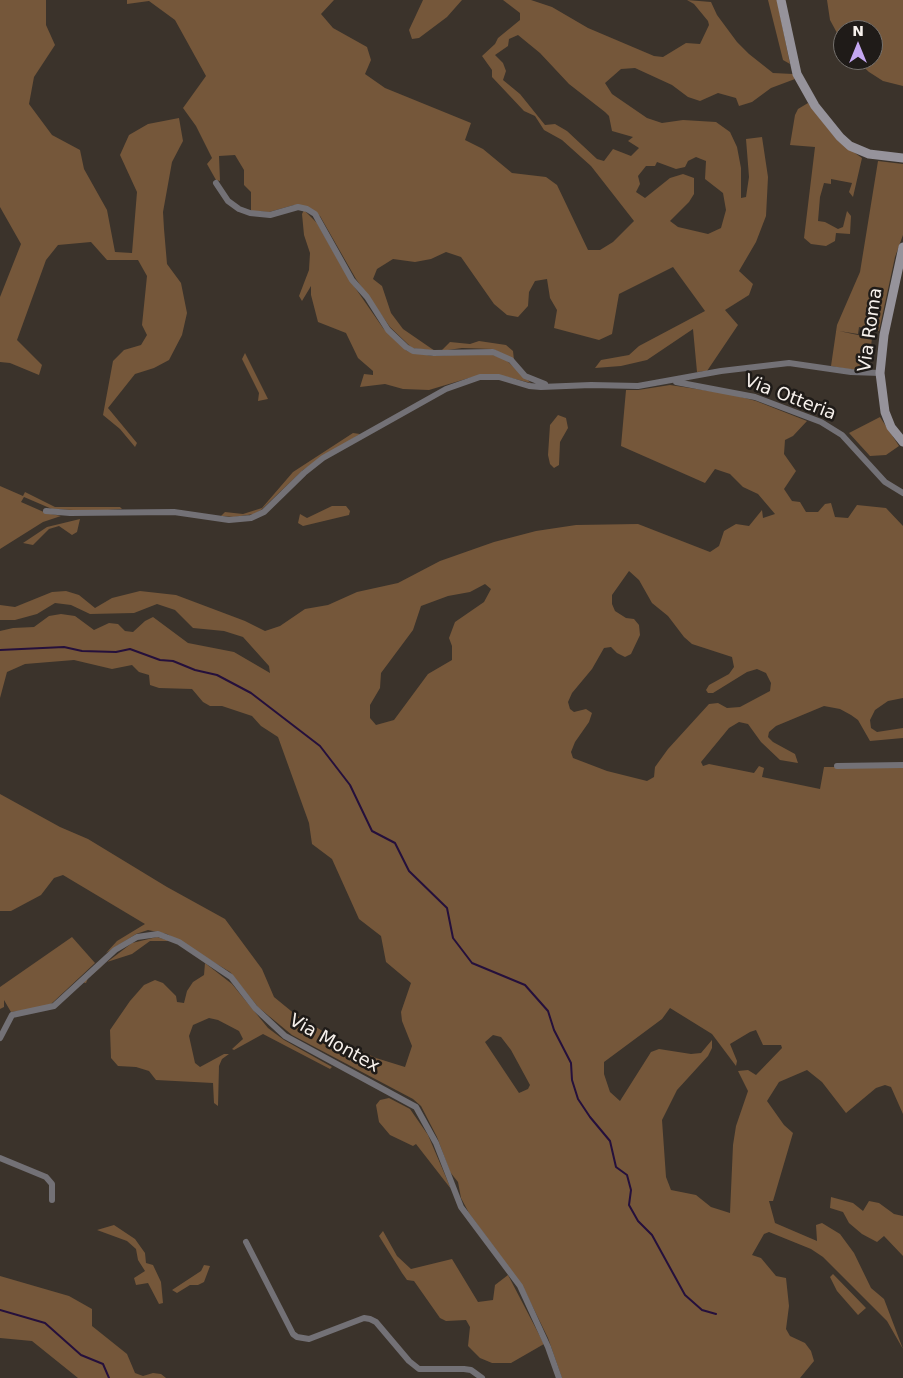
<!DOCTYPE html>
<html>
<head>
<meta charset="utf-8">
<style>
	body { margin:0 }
	#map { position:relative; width:903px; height:1378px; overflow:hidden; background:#3b332b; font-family:"DejaVu Sans",sans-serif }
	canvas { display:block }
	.north { position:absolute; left:833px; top:20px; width:50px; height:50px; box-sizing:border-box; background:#1f1b18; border:1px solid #75716d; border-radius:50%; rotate:0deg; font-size:14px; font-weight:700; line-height:20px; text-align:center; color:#f7f1ec }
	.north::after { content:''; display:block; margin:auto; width:18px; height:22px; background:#c4a7f1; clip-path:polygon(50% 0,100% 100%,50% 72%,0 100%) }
</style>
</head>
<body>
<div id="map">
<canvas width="903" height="1378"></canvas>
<div class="north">N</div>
</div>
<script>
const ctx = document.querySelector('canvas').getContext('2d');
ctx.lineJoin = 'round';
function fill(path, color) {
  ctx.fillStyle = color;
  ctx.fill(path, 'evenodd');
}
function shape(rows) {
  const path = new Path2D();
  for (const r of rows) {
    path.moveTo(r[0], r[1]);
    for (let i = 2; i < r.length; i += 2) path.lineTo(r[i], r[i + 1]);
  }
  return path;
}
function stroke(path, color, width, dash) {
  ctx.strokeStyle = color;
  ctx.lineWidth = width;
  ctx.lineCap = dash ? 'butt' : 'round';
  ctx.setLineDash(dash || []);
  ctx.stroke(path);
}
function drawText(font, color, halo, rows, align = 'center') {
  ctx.font = font + ' "DejaVu Sans",sans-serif';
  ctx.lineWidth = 5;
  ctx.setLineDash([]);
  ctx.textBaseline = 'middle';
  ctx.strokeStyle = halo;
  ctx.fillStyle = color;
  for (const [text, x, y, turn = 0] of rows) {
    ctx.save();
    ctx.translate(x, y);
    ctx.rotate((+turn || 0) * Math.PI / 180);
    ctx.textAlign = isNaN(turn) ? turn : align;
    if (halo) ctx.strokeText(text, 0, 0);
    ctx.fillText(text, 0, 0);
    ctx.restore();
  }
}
fill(shape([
	[0,0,46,0,46,25,55,45,34,77,29,104,52,135,80,150,84,169,107,210,115,252,132,253,137,192,120,155,129,135,148,124,179,118,183,141,172,162,163,212,164,229,167,264,181,283,187,313,182,335,169,360,154,368,135,374,108,408,137,443,135,447,120,429,103,415,113,361,124,350,141,345,147,335,142,325,147,276,138,260,107,260,91,242,58,245,46,260,17,340,42,365,39,375,10,363,0,362,0,297,21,244,0,207],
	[127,0,334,0,321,14,333,28,367,47,371,60,365,74,385,88,471,123,465,140,483,149,512,173,546,177,557,185,588,250,600,250,613,242,634,221,591,166,562,140,544,130,535,116,524,111,492,77,492,70,482,56,495,44,498,38,520,20,520,13,503,0,531,0,552,7,588,28,654,56,663,57,686,43,700,44,709,25,708,21,694,4,687,0,711,2,717,15,737,42,749,54,773,73,793,74,795,79,771,88,752,102,739,106,736,98,718,93,700,101,688,97,672,85,635,68,621,69,605,83,612,94,647,118,662,123,683,120,716,122,730,132,737,147,741,168,741,198,746,197,749,177,746,139,762,137,768,177,766,216,756,242,739,271,753,284,749,295,725,310,738,325,707,371,697,372,693,329,647,360,621,366,595,368,601,360,629,355,639,346,705,311,673,267,619,294,612,334,599,340,554,328,557,310,550,298,547,279,535,281,529,292,528,306,518,317,507,315,494,304,461,257,446,252,431,259,415,262,393,259,377,269,373,279,382,286,391,313,403,329,435,351,412,348,390,327,356,279,320,216,294,205,269,212,251,211,251,192,244,185,244,170,235,155,219,156,220,181,216,180,207,164,212,158,196,126,183,108,206,76,175,20,149,1,127,4],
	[518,35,540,53,569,84,605,112,609,116,612,131,633,137,628,141,639,148,631,156,613,149,604,161,597,159,567,131,555,124,545,125,520,94,503,80,506,71,503,63,495,55,508,46,509,39],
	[696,157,706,161,705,179,723,193,726,210,721,228,708,234,678,227,670,221,689,202,694,194,694,178,683,174,670,178,645,198,636,192,640,184,638,176,646,166,655,166,657,162,676,169,685,167,688,161],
	[423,0,462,0,447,17,419,38,412,39,409,30],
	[768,0,777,0,790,64,783,60],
	[827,0,903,0,903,86,883,81,869,72,856,60,873,60,873,30,843,30,843,44,830,20],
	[808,103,838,141,862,158,853,197,849,192,852,183,831,179,831,184,824,183,820,197,818,221,825,222,838,229,843,227,847,211,851,216,850,234,836,233,835,241,826,246,811,244,804,238,815,147,790,145,795,115,798,109],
	[878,161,903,164,903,235,895,257,879,331,859,327,858,334,839,331,872,338,868,370,852,370,831,366,837,325,860,272],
	[304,210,317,223,349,279,383,328,407,351,432,356,487,353,505,359,531,383,495,374,469,378,429,390,403,389,385,384,360,387,364,374,373,375,373,371,358,358,346,333,318,322,311,295,311,286,302,301,299,296,309,270,310,253,304,235,302,214],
	[479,341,506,345,513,351,514,360,493,349,462,348,441,351,450,342,470,344],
	[245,353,268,399,258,401,259,393,242,359],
	[670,385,730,394,756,401,807,421,793,436,785,440,784,454,796,471,784,489,792,501,800,502,806,512,818,512,825,504,831,503,835,517,848,518,857,505,886,508,903,526,903,698,888,701,875,710,870,720,871,728,877,732,903,728,903,738,870,741,858,720,851,715,840,709,824,706,776,726,769,732,768,737,773,742,795,754,798,763,780,760,761,742,748,724,739,722,729,728,701,762,703,766,709,764,754,773,759,766,764,768,762,777,820,789,824,767,903,767,903,1114,891,1087,885,1085,876,1088,846,1113,822,1082,807,1070,779,1082,767,1101,784,1125,793,1133,773,1201,769,1201,775,1223,817,1241,816,1225,822,1223,840,1234,854,1253,871,1288,884,1299,903,1349,887,1321,823,1257,811,1249,769,1232,764,1234,752,1255,761,1258,776,1276,786,1278,789,1306,786,1329,790,1336,805,1343,811,1351,814,1361,800,1378,562,1378,548,1338,523,1287,469,1213,461,1198,458,1182,450,1172,437,1137,421,1106,413,1099,292,1035,258,1007,230,972,167,934,148,930,136,934,106,953,117,941,145,924,63,875,54,878,41,895,11,911,0,911,0,794,60,827,88,839,167,887,225,919,262,969,274,997,296,1015,339,1041,376,1058,405,1067,412,1046,402,1021,401,1012,411,983,386,962,381,936,359,919,332,859,312,844,309,823,278,737,261,726,252,716,222,706,210,706,203,702,192,689,159,688,150,685,149,675,139,672,132,665,112,669,74,660,25,664,7,672,0,698,0,631,13,628,34,627,49,616,61,614,75,616,94,630,109,623,118,624,125,631,133,632,145,621,153,617,188,643,234,652,270,673,269,666,243,637,224,631,193,628,175,610,157,604,134,613,90,614,71,605,55,603,37,614,15,620,0,620,0,605,15,607,52,592,66,591,79,595,95,608,112,598,140,591,176,595,245,621,265,631,280,626,305,609,328,605,357,592,398,583,440,561,494,542,536,531,576,525,638,524,710,552,719,546,724,531,736,524,749,526,762,510,763,518,775,514,758,494,743,487,730,474,715,469,705,483,621,446,626,390,638,390],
	[629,571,639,580,652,603,668,616,684,637,692,644,732,657,734,667,729,674,709,685,706,690,708,693,713,693,747,672,757,669,766,673,771,683,770,691,740,707,727,708,718,703,709,704,668,749,655,767,654,777,647,781,607,771,573,758,571,752,575,742,589,722,592,713,586,709,574,712,570,709,568,702,572,693,592,669,604,648,611,647,617,653,625,657,631,654,640,635,639,625,634,619,626,618,615,611,612,604,612,595],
	[485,584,491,589,484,602,455,622,449,638,452,646,452,660,428,674,394,720,376,725,370,718,370,705,380,688,381,673,413,630,421,606,448,596,470,592],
	[670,1008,712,1034,736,1066,737,1061,730,1044,750,1032,756,1030,763,1045,781,1045,782,1048,756,1075,748,1070,738,1071,748,1091,736,1126,733,1145,730,1213,711,1207,696,1195,671,1190,666,1177,662,1120,677,1090,708,1056,712,1048,712,1040,701,1053,691,1054,659,1049,651,1052,620,1101,610,1092,604,1074,604,1062,662,1019],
	[493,1035,501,1037,511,1050,530,1085,528,1089,519,1093,485,1042],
	[558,415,566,418,568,428,560,442,559,465,554,468,550,464,548,455,550,425],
	[880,417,899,446,886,455,870,456,849,433],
	[353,433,360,434,303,470,261,510,254,514,234,517,221,516,225,512,243,514,262,508,293,472],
	[0,486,23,496,25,492,55,507,120,507,122,509,94,511,52,509,24,497,21,502,46,513,61,516,43,522,0,549],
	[332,506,346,506,350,511,349,515,303,526,298,523,300,514,307,518],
	[80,519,77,532,72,535,59,526,49,529,33,545,23,543,47,527],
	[72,937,95,963,50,1005,36,1009,11,1012,4,1000,4,1007,0,1009,0,987],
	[157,937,170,941,150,941,132,954,107,962,88,978,86,983,81,982,132,943],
	[205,963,232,984,268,1028,284,1040,332,1067,330,1069,263,1034,234,1050,232,1049,243,1039,239,1031,218,1020,209,1018,193,1025,189,1036,195,1063,200,1067,224,1054,229,1054,222,1059,219,1066,218,1106,214,1103,213,1083,156,1080,149,1071,136,1067,118,1066,111,1058,110,1030,130,1001,144,985,155,980,163,983,176,996,177,1002,184,1003,187,991,193,982,204,975],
	[389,1098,410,1109,428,1135,451,1189,416,1144,413,1146,390,1135,379,1122,376,1105,380,1100],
	[831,1197,853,1203,863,1211,869,1201,879,1203,894,1214,903,1216,903,1256,884,1236,877,1242,862,1234,849,1223,843,1212,830,1208],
	[114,1225,135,1239,145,1253,146,1263,153,1265,161,1282,163,1303,159,1304,148,1283,136,1285,134,1278,145,1271,138,1260,136,1249,127,1241,97,1230],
	[383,1231,397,1256,411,1269,452,1259,478,1302,493,1300,495,1285,508,1275,544,1344,511,1363,492,1363,480,1358,468,1346,470,1327,466,1320,446,1321,440,1318,414,1281,407,1280,402,1273,379,1236],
	[204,1265,210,1266,204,1282,198,1285,190,1285,177,1293,172,1290,201,1271],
	[833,1274,866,1308,858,1315,837,1291,830,1277],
	[0,1276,69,1296,92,1309,92,1326,127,1354,135,1373,143,1376,153,1373,161,1374,166,1378,78,1378,32,1341,0,1338]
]), '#75573a');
stroke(shape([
	[0,650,64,647,82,651,116,652,130,649,160,660,173,661,195,670,217,675,251,693,320,746,350,785,372,831,395,843,409,871,447,908,453,938,472,963,525,985,548,1011,554,1030,571,1063,572,1080,578,1099,590,1117,610,1141,616,1167,627,1175,631,1190,629,1205,638,1221,652,1235,685,1295,702,1310,716,1314],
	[0,1310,45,1323,81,1355,103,1364,109,1378]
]), '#25103c', 2);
stroke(shape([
	[216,183,228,201,239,209,250,213,270,215,298,207,307,209,315,214,352,280,367,297,388,330,406,347,413,351,434,353,493,352,511,360,525,376,545,384],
	[676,382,755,397,821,422,842,435,885,482,903,493],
	[46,511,70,513,174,512,229,520,251,518,264,512,304,473,323,458,446,389,480,377,499,377,529,386,541,387,591,385,638,386,721,371,789,363,851,372,880,373],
	[837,766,903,765],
	[0,1038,12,1015,54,1006,115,950,137,937,158,934,179,942,231,977,255,1008,285,1036,416,1107,436,1143,461,1207,520,1286,548,1347,559,1378],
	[0,1158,46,1177,52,1184,52,1200],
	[246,1242,293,1334,297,1337,309,1339,364,1318,370,1319,376,1322,409,1361,419,1369,464,1369,471,1370,482,1378]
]), '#737176', 6);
stroke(shape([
	[781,0,797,74,815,106,840,137,850,146,869,154,903,158],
	[903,247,884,335,880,373,885,412,891,427,903,442]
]), '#96939b', 9);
drawText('18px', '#f7f1ec', '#1f1b18', [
	["Via Roma",871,330,-82],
	["Via Otteria",790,398,21],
	["Via Montex",334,1044,29]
]);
</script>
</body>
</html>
